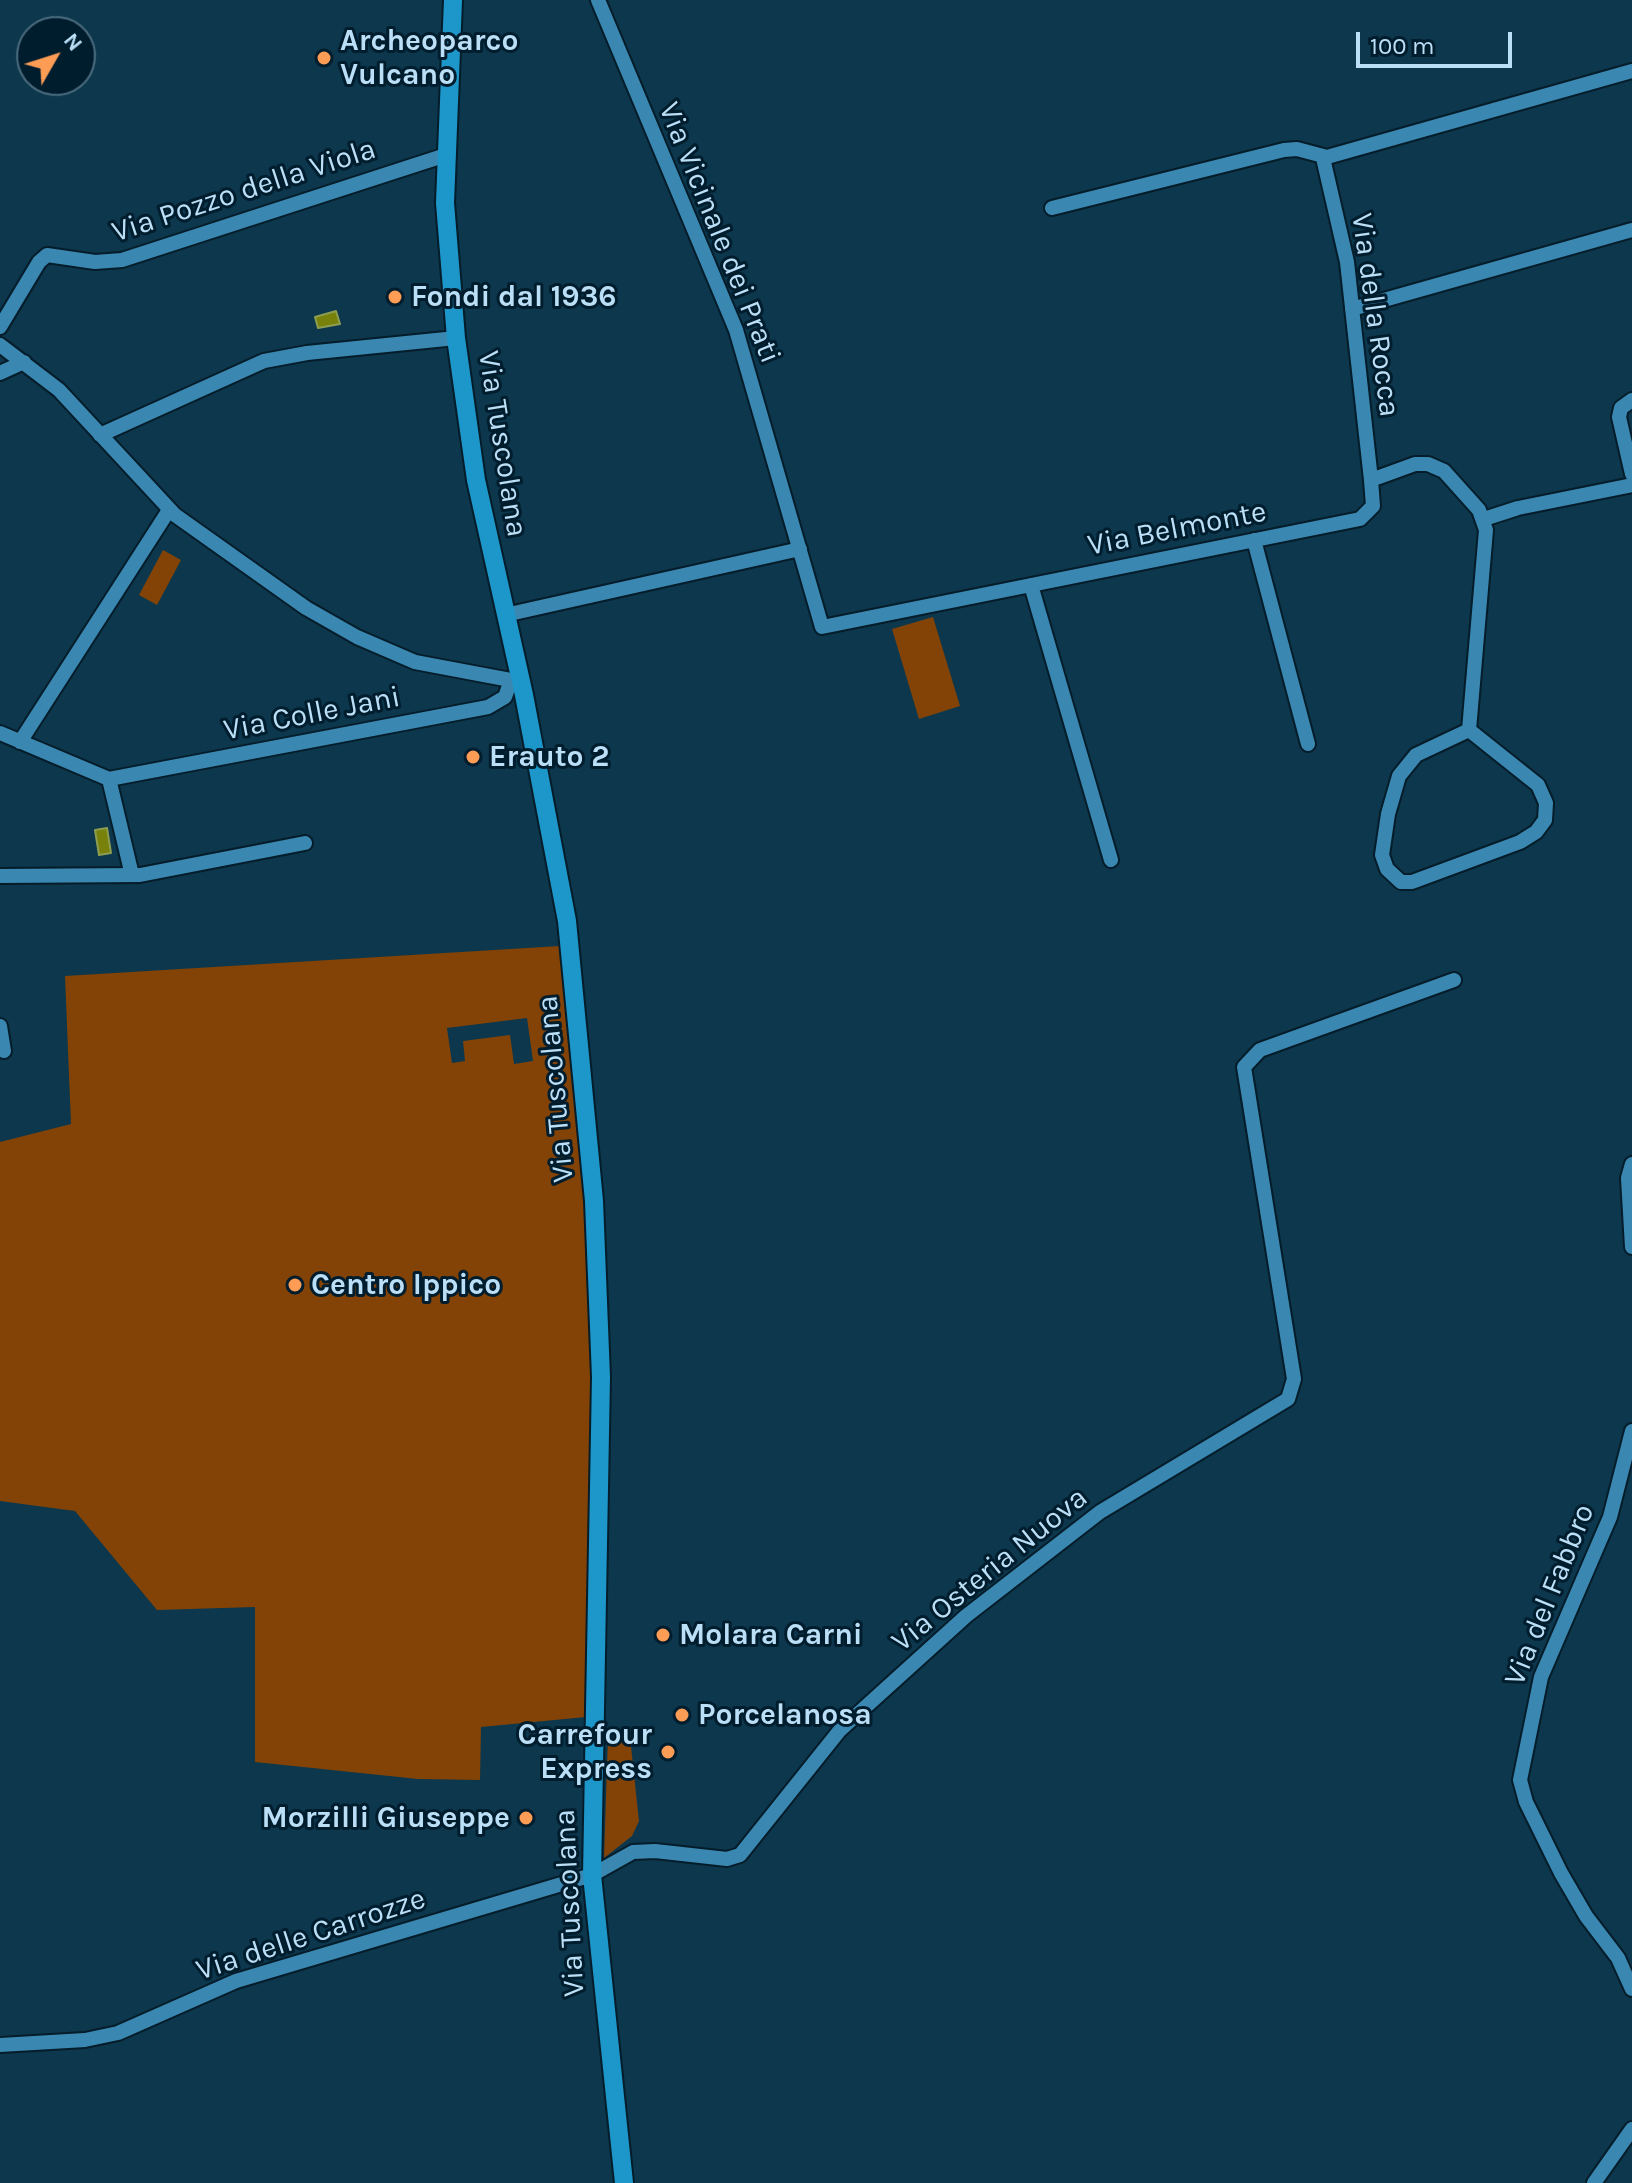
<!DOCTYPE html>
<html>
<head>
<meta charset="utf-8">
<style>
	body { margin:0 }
	#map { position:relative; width:1632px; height:2183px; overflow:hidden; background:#0c374c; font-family:Karla,sans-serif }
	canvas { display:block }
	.north { position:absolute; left:16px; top:16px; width:80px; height:80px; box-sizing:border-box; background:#001d2e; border:2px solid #4b6b7e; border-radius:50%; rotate:51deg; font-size:22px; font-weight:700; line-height:32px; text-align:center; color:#bbdff6 }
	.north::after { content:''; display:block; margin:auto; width:28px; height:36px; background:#fd9c55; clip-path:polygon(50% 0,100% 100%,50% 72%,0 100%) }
	.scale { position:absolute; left:1356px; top:32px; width:156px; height:36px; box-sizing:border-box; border:4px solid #bbdff6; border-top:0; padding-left:10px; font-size:24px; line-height:28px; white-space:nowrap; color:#bbdff6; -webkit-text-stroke:6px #001d2e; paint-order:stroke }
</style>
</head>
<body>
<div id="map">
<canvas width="1632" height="2183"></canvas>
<div class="north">N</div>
<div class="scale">100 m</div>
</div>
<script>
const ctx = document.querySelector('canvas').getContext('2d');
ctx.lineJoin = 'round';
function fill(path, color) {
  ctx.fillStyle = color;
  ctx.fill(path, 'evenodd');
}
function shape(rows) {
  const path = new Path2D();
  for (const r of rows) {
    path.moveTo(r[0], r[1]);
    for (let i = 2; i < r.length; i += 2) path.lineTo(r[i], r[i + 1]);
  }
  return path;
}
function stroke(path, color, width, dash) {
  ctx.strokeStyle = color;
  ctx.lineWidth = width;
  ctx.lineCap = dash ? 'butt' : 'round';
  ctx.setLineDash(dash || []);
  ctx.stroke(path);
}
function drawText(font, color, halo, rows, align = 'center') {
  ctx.font = font + ' Karla,sans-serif';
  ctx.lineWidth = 6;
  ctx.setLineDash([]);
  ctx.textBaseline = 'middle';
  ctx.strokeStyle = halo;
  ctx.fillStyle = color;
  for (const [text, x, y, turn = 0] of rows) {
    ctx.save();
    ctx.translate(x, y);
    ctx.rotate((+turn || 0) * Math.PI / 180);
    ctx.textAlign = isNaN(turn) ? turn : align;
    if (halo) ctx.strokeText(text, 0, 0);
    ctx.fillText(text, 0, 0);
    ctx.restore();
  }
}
fill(shape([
	[163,550,181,560,157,605,139,595],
	[933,617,960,706,919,719,892,629],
	[560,946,586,1198,592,1372,586,1717,481,1727,480,1780,418,1779,255,1762,255,1607,157,1610,75,1511,0,1501,0,1142,71,1124,65,976],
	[527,1018,533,1061,514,1064,510,1035,463,1041,465,1061,452,1063,447,1028],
	[630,1737,639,1821,632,1836,604,1858,608,1738]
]), '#834306');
const water = shape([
	[336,311,340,324,318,328,315,317,336,311],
	[107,828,111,853,99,855,95,830,107,828]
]);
fill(water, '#78810a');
stroke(water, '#8c9d51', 2);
const minor = shape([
	[598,0,736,330,822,627,1360,519,1373,506,1371,480,1415,464,1428,464,1444,471,1479,510,1486,530,1469,730,1416,755,1399,776,1388,814,1382,855,1387,869,1401,882,1412,882,1520,842,1536,832,1545,820,1546,803,1538,785,1469,730],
	[1323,158,1347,262,1371,480],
	[1052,208,1284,150,1297,149,1327,157,1632,71],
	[1352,309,1632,230],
	[0,327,39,262,47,255,95,262,122,260,446,155],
	[0,345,59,390,175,515,306,608,357,637,415,662,521,682],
	[0,373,24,362],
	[1632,400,1621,408,1619,417,1632,474],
	[100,435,264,361,307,353,456,338],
	[1484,519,1518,508,1632,485],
	[1254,540,1308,744],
	[1031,585,1111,860],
	[505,615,800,549],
	[0,733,109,779,132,875],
	[20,742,169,510],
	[109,779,488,707,505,697,511,680],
	[0,876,140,875,305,843],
	[0,1026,4,1051],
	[1632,1164,1628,1178,1632,1247],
	[1632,1431,1610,1517,1541,1677,1520,1780,1526,1802,1561,1873,1586,1916,1618,1958,1632,1989],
	[0,2045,85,2040,118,2033,236,1981,592,1875,633,1852,655,1851,727,1859,740,1855,840,1730,966,1616,1100,1512,1288,1399,1294,1379,1244,1067,1260,1050,1454,980],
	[1594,2183,1632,2129]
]);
const major = shape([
	[453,0,445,203,456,338,476,480,524,695,567,921,594,1201,601,1377,592,1875,624,2183]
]);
stroke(minor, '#051d2a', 18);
stroke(major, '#051d2a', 22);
stroke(minor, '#3a88b1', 14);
stroke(major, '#1d96ca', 18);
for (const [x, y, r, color] of [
	[324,58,8,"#fd9c55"],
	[395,297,8,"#fd9c55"],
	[473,757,8,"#fd9c55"],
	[295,1285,8,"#fd9c55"],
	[663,1635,8,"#fd9c55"],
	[682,1715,8,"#fd9c55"],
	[668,1752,8,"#fd9c55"],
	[526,1818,8,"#fd9c55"]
]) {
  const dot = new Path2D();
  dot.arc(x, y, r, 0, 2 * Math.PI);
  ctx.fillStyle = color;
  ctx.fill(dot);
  stroke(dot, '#001d2e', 3);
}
drawText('bold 30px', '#bbdff6', '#001d2e', [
	["Archeoparco",340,41],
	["Vulcano",340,75],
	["Fondi dal 1936",411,297],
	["Erauto 2",489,757],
	["Centro Ippico",311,1285],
	["Molara Carni",679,1635],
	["Porcelanosa",698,1715],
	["Carrefour",652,1735,"right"],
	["Express",652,1769,"right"],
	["Morzilli Giuseppe",510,1818,"right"]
], 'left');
drawText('30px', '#bbdff6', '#001d2e', [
	["Via Pozzo della Viola",244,191,-18],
	["Via Vicinale dei Prati",719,233,68],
	["Via della Rocca",1375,315,82],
	["Via Tuscolana",502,444,81],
	["Via Belmonte",1177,529,-11],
	["Via Colle Jani",312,714,-11],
	["Via Tuscolana",556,1089,-95],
	["Via Osteria Nuova",990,1570,-39],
	["Via del Fabbro",1550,1595,-68],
	["Via Tuscolana",570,1903,-93],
	["Via delle Carrozze",311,1935,-18]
]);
</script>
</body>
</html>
